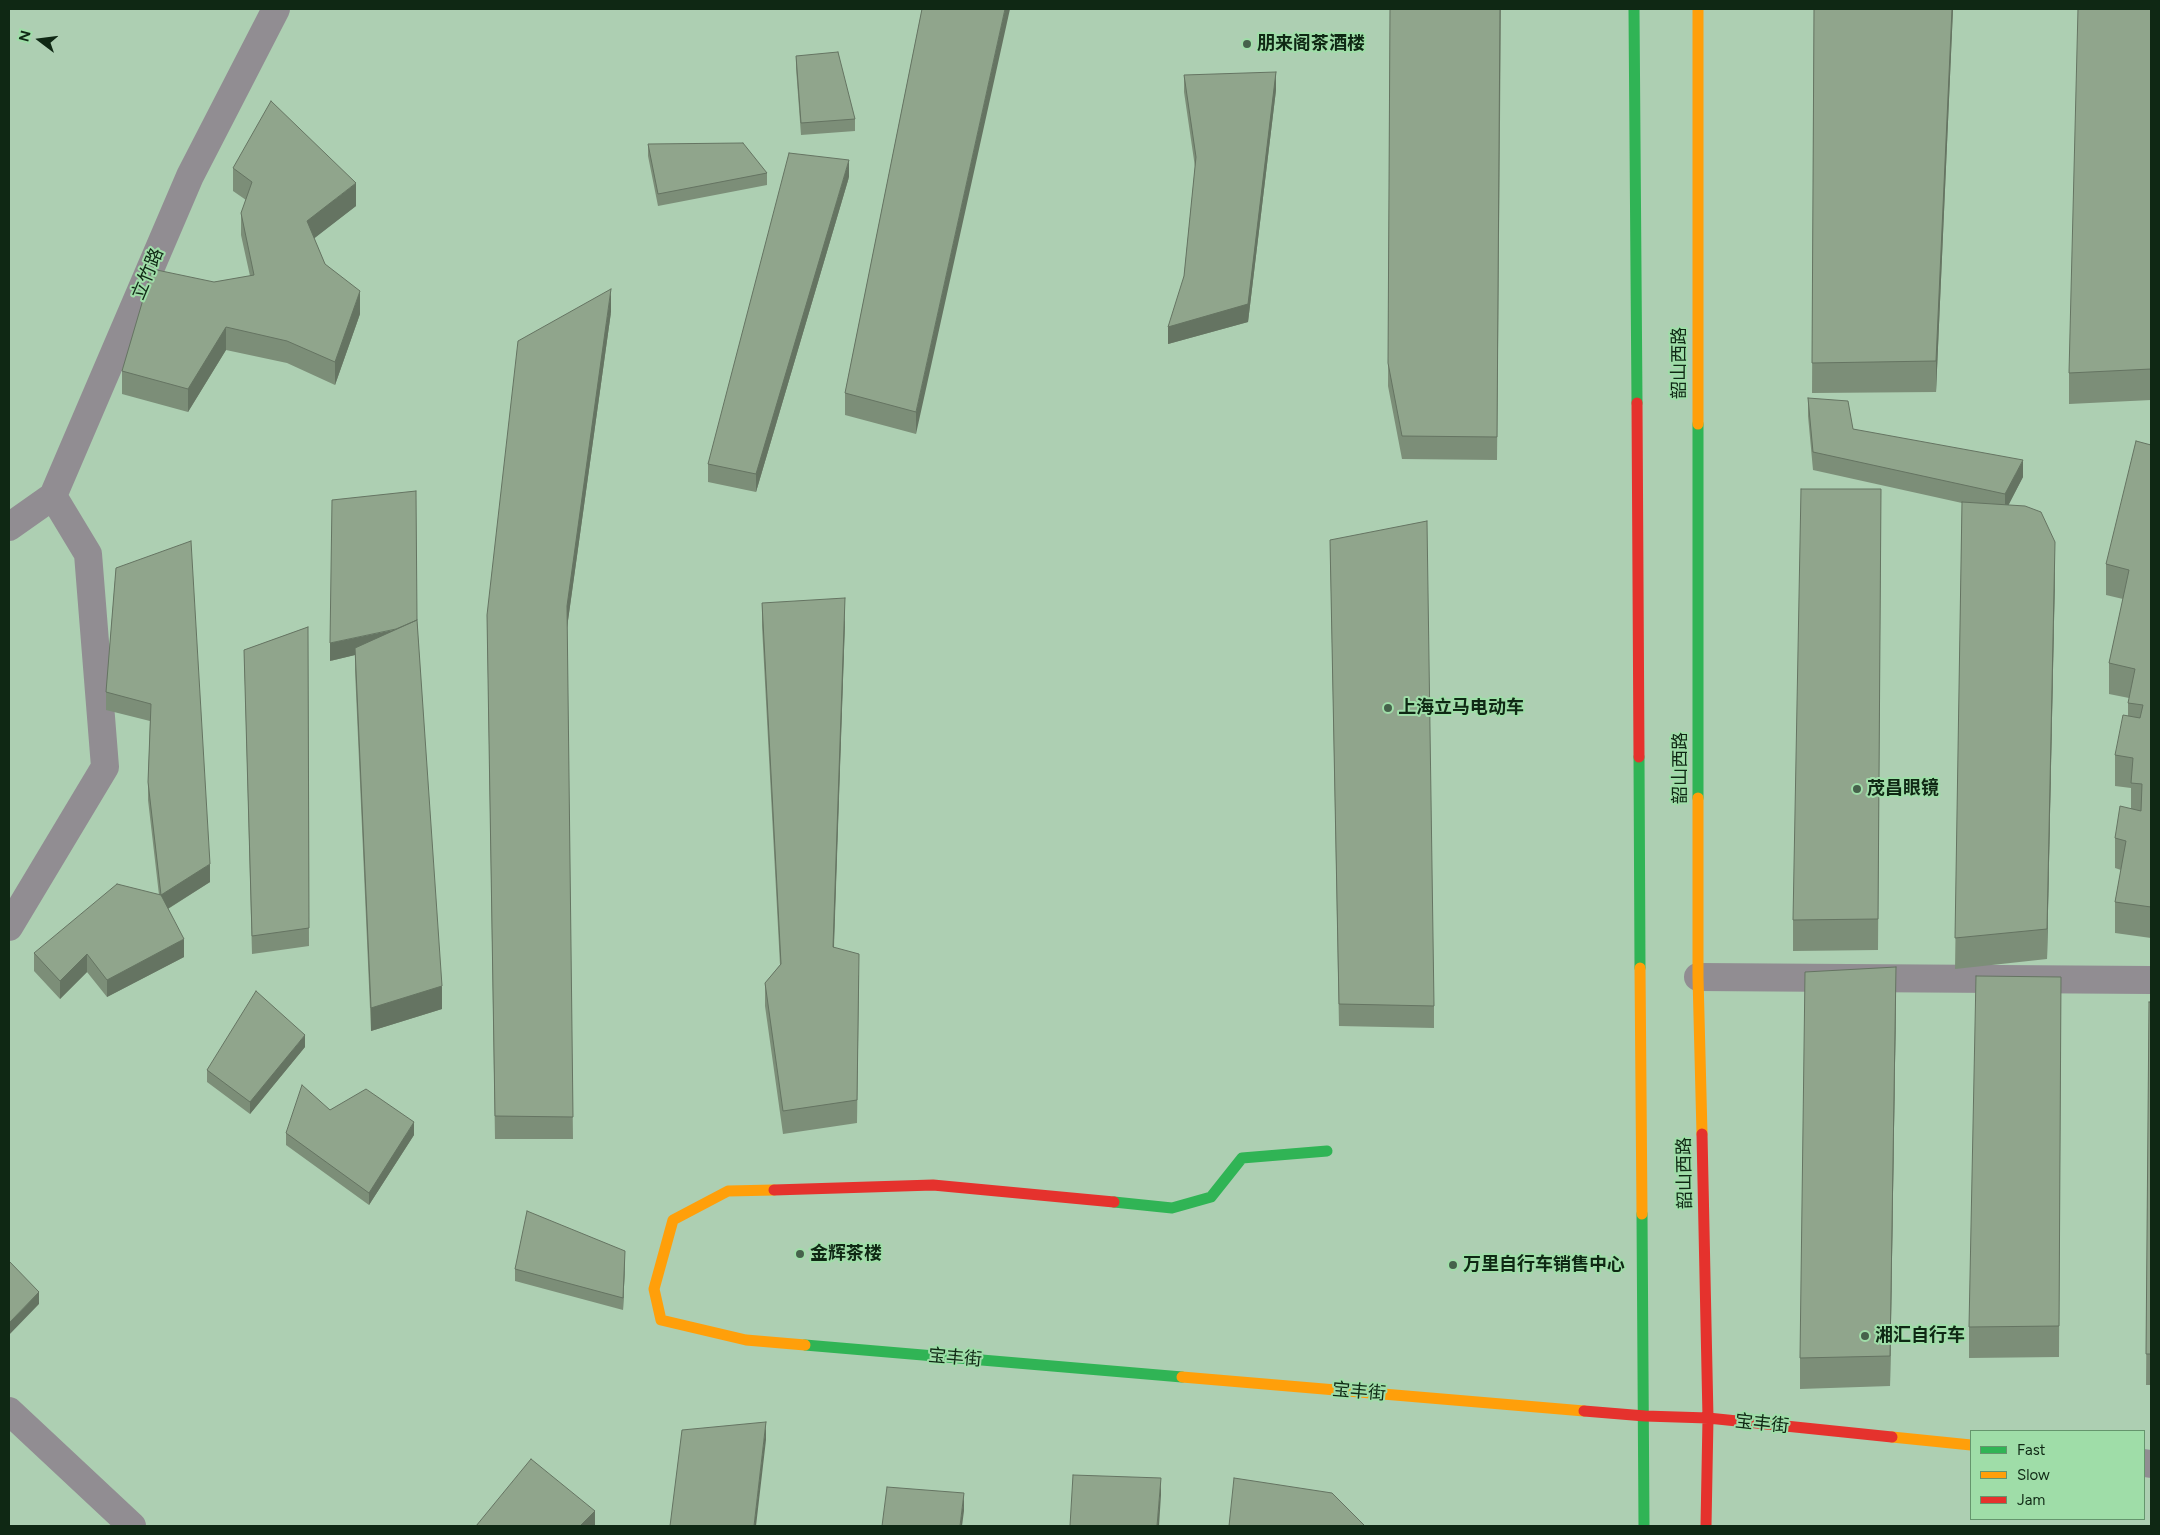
<!DOCTYPE html>
<html>
<head>
<meta charset="utf-8">
<style>
	body { margin:0 }
	#map { position:relative; width:2160px; height:1535px; overflow:hidden; background:#adcfb2; font-family:Figtree,sans-serif }
	canvas { display:block }
	.frame { position:absolute; inset:0; border:10px solid #0f2814; pointer-events:none }
	.legend { position:absolute; left:1970px; top:1430px; width:175px; height:90px; box-sizing:border-box; background:#9fdda8; border:1px solid #65956d; margin:0; padding:6px 9px; list-style:none; font-size:15px; color:#0f2814 }
	.legend li { display:flex; align-items:center; gap:10px; height:25px }
	.legend b { width:25px; border:1px solid #65956d }
	.north { position:absolute; left:15px; top:15px; width:50px; height:50px; -webkit-text-stroke:4px #9fdda8; paint-order:stroke; rotate:285deg; font-size:14px; font-weight:700; line-height:20px; text-align:center; color:#0f2814 }
	.north::after { content:''; display:block; margin:auto; width:18px; height:22px; background:#0f2814; clip-path:polygon(50% 0,100% 100%,50% 72%,0 100%) }
</style>
</head>
<body>
<div id="map">
<canvas width="2160" height="1535"></canvas>
<div class="frame"></div>
<ul class="legend">
<li><b style="height:6px;background:#30b455"></b>Fast</li>
<li><b style="height:6px;background:#ff9f0a"></b>Slow</li>
<li><b style="height:6px;background:#e5322d"></b>Jam</li>
</ul>
<div class="north">N</div>
</div>
<script>
const ctx = document.querySelector('canvas').getContext('2d');
ctx.lineJoin = 'round';
function shape(rows) {
  const path = new Path2D();
  for (const r of rows) {
    path.moveTo(r[0], r[1]);
    for (let i = 2; i < r.length; i += 2) path.lineTo(r[i], r[i + 1]);
  }
  return path;
}
function stroke(path, color, width, dash) {
  ctx.strokeStyle = color;
  ctx.lineWidth = width;
  ctx.lineCap = dash ? 'butt' : 'round';
  ctx.setLineDash(dash || []);
  ctx.stroke(path);
}
function fill(path, color) {
  ctx.fillStyle = color;
  ctx.fill(path, 'evenodd');
}
function drawText(font, color, halo, rows, align = 'center') {
  ctx.font = font + ' Figtree,"Noto Sans SC",sans-serif';
  ctx.lineWidth = 4;
  ctx.setLineDash([]);
  ctx.textBaseline = 'middle';
  ctx.strokeStyle = halo;
  ctx.fillStyle = color;
  for (const [text, x, y, turn = 0] of rows) {
    ctx.save();
    ctx.translate(x, y);
    ctx.rotate((+turn || 0) * Math.PI / 180);
    ctx.textAlign = isNaN(turn) ? turn : align;
    if (halo) ctx.strokeText(text, 0, 0);
    ctx.fillText(text, 0, 0);
    ctx.restore();
  }
}
stroke(shape([
	[9,527,53,496,190,176,276,9],
	[9,927,105,767,88,554,53,496],
	[1698,977,2151,980],
	[9,1411,132,1526],
	[2144,1463,2151,1464]
]), '#918d92', 28);
stroke(shape([
	[1634,9,1637,403],
	[1698,424,1698,798],
	[1639,757,1640,968],
	[1114,1202,1172,1208,1211,1197,1242,1158,1327,1151],
	[1642,1214,1644,1526],
	[805,1345,1182,1377]
]), '#30b455', 11);
stroke(shape([
	[1698,9,1698,424],
	[1698,798,1698,977,1702,1134],
	[1640,968,1642,1214],
	[774,1190,728,1191,673,1220,654,1289,661,1320,746,1340,805,1345],
	[1182,1377,1584,1411],
	[1892,1437,1971,1445]
]), '#ff9f0a', 11);
stroke(shape([
	[1637,403,1639,757],
	[1702,1134,1708,1418,1706,1526],
	[774,1190,933,1185,1114,1202],
	[1584,1411,1645,1416,1708,1418,1892,1437]
]), '#e5322d', 11);
fill(shape([
	[922,9,916,434,845,415,845,393],
	[1390,9,1501,9,1497,460,1402,459,1388,386],
	[1814,9,1953,9,1936,392,1812,393],
	[2151,9,2151,400,2069,404,2069,373],
	[796,56,855,119,855,131,801,135,796,68],
	[1184,75,1276,90,1248,322,1168,344,1184,276,1195,167,1184,92],
	[648,144,767,173,767,185,658,206,648,156],
	[233,168,356,206,314,238,325,264,360,314,335,385,287,363,226,350,188,412,122,394,122,371,214,282,250,276,241,235,241,213,246,200,233,191],
	[849,177,756,492,708,482,708,464],
	[611,312,567,627,573,1139,495,1139,487,615],
	[1808,398,1853,429,2023,477,2008,505,2055,573,2047,959,1955,969,1962,503,1813,470,1808,416],
	[2151,445,2151,938,2115,933,2115,902,2121,870,2115,868,2115,838,2131,809,2131,788,2115,786,2115,755,2128,716,2128,703,2129,698,2109,694,2109,663,2123,599,2106,595,2106,564],
	[1881,489,1878,950,1793,951,1793,920],
	[1330,540,1434,1006,1434,1028,1339,1026],
	[116,568,210,882,168,909,184,957,107,997,87,972,60,999,34,971,34,953,159,895,148,800,148,782,150,721,106,710,106,692],
	[762,603,845,621,834,947,859,976,857,1123,783,1134,765,1006,765,983,780,965,762,626],
	[417,620,442,1009,371,1031,355,670,355,655,330,661],
	[308,627,309,946,252,954,244,650],
	[2061,977,2059,1357,1969,1358,1969,1327],
	[1896,998,1890,1386,1800,1389,1800,1358],
	[2149,1002,2151,1002,2151,1385,2146,1385],
	[305,1047,250,1114,207,1082,207,1070],
	[286,1133,414,1135,369,1205,286,1145],
	[625,1263,623,1310,515,1281,515,1269]
]), '#7c8e78');
fill(shape([
	[1005,9,1010,9,916,434,916,412],
	[1952,9,1953,9,1936,392,1936,361],
	[1276,72,1276,90,1248,322,1168,344,1168,327],
	[849,160,849,177,756,492,756,474],
	[356,183,356,206,307,244,307,221],
	[611,289,611,312,567,628,567,606],
	[360,291,360,314,335,385,335,362],
	[226,327,226,350,188,412,188,389],
	[2023,460,2023,477,2005,512,2005,494],
	[2055,542,2055,573,2047,959,2047,929],
	[845,598,845,621,833,969,833,947],
	[417,625,355,655,330,661,330,643],
	[210,864,210,882,161,913,161,895],
	[184,939,184,957,107,997,107,980],
	[87,954,87,972,60,999,60,981],
	[1896,967,1896,998,1890,1386,1890,1356],
	[442,986,442,1009,371,1031,371,1008],
	[305,1035,305,1047,250,1114,250,1102],
	[414,1122,414,1135,369,1205,369,1193],
	[625,1251,625,1263,623,1310,623,1298],
	[39,1292,39,1304,9,1335,9,1323],
	[766,1422,766,1440,756,1526,754,1526],
	[1161,1478,1161,1495,1159,1526,1157,1526],
	[964,1493,964,1511,962,1526,960,1526],
	[595,1511,595,1526,580,1526]
]), '#657462');
const building = shape([
	[922,9,1005,9,916,412,845,393,922,9],
	[1390,9,1500,9,1497,437,1402,436,1388,363,1390,9],
	[1814,9,1952,9,1936,361,1812,363,1814,9],
	[2078,9,2151,9,2151,369,2069,373,2078,9],
	[838,52,855,119,801,123,796,56,838,52],
	[1276,72,1248,304,1168,327,1184,276,1196,157,1184,75,1276,72],
	[271,101,356,183,307,221,325,264,360,291,335,362,287,341,226,327,188,389,122,371,152,269,214,282,254,275,241,213,252,182,233,168,271,101],
	[743,143,767,173,658,194,648,144,743,143],
	[789,153,849,160,756,474,708,464,789,153],
	[611,289,567,606,573,1117,495,1116,487,615,518,341,611,289],
	[1808,398,1848,401,1853,429,2023,460,2005,494,1813,452,1808,398],
	[2136,441,2151,445,2151,907,2115,902,2126,841,2115,838,2120,806,2141,811,2142,784,2131,783,2133,758,2115,755,2123,715,2140,718,2143,705,2128,703,2135,669,2109,663,2129,570,2106,564,2136,441],
	[1801,489,1881,489,1878,919,1793,920,1801,489],
	[416,491,417,620,396,629,330,643,332,500,416,491],
	[1962,502,2025,506,2041,512,2055,542,2047,929,1955,938,1962,502],
	[1427,521,1434,1006,1339,1004,1330,540,1427,521],
	[191,541,210,864,161,895,148,782,151,704,106,692,116,568,191,541],
	[845,598,833,947,859,954,857,1100,783,1111,765,983,781,964,762,603,845,598],
	[417,620,442,986,371,1008,355,648,417,620],
	[308,627,309,928,252,936,244,650,308,627],
	[117,884,161,895,184,939,107,980,87,954,60,981,34,953,117,884],
	[1896,967,1890,1356,1800,1358,1805,972,1896,967],
	[1976,976,2061,977,2059,1326,1969,1327,1976,976],
	[256,991,305,1035,250,1102,207,1070,256,991],
	[2149,1002,2151,1002,2151,1354,2146,1354,2149,1002],
	[302,1085,330,1110,366,1089,414,1122,369,1193,286,1133,302,1085],
	[527,1211,625,1251,623,1298,515,1269,527,1211],
	[9,1261,39,1292,9,1323,9,1261],
	[766,1422,754,1526,670,1526,682,1430,766,1422],
	[531,1459,595,1511,580,1526,476,1526,531,1459],
	[1073,1475,1161,1478,1157,1526,1070,1526,1073,1475],
	[1234,1478,1332,1493,1365,1526,1229,1526,1234,1478],
	[887,1487,964,1493,960,1526,882,1526,887,1487]
]);
fill(building, '#90a58c');
stroke(building, '#657462', 1);
for (const [x, y, r, color] of [
	[1247,44,5,"#46624b"],
	[1388,708,5,"#46624b"],
	[1857,789,5,"#46624b"],
	[800,1254,5,"#46624b"],
	[1453,1265,5,"#46624b"],
	[1865,1336,5,"#46624b"]
]) {
  const dot = new Path2D();
  dot.arc(x, y, r, 0, 2 * Math.PI);
  ctx.fillStyle = color;
  ctx.fill(dot);
  stroke(dot, '#9fdda8', 2);
}
drawText('bold 18px', '#0f2814', '#9fdda8', [
	["朋来阁茶酒楼",1257,44],
	["上海立马电动车",1398,708],
	["茂昌眼镜",1867,789],
	["金辉茶楼",810,1254],
	["万里自行车销售中心",1463,1265],
	["湘汇自行车",1875,1336]
], 'left');
drawText('18px', '#0f2814', '#9fdda8', [
	["立竹路",148,274,-67],
	["韶山西路",1680,363,-90],
	["韶山西路",1681,768,-90],
	["韶山西路",1685,1173,-91],
	["宝丰街",955,1358,5],
	["宝丰街",1359,1392,5],
	["宝丰街",1762,1424,6]
]);
</script>
</body>
</html>
